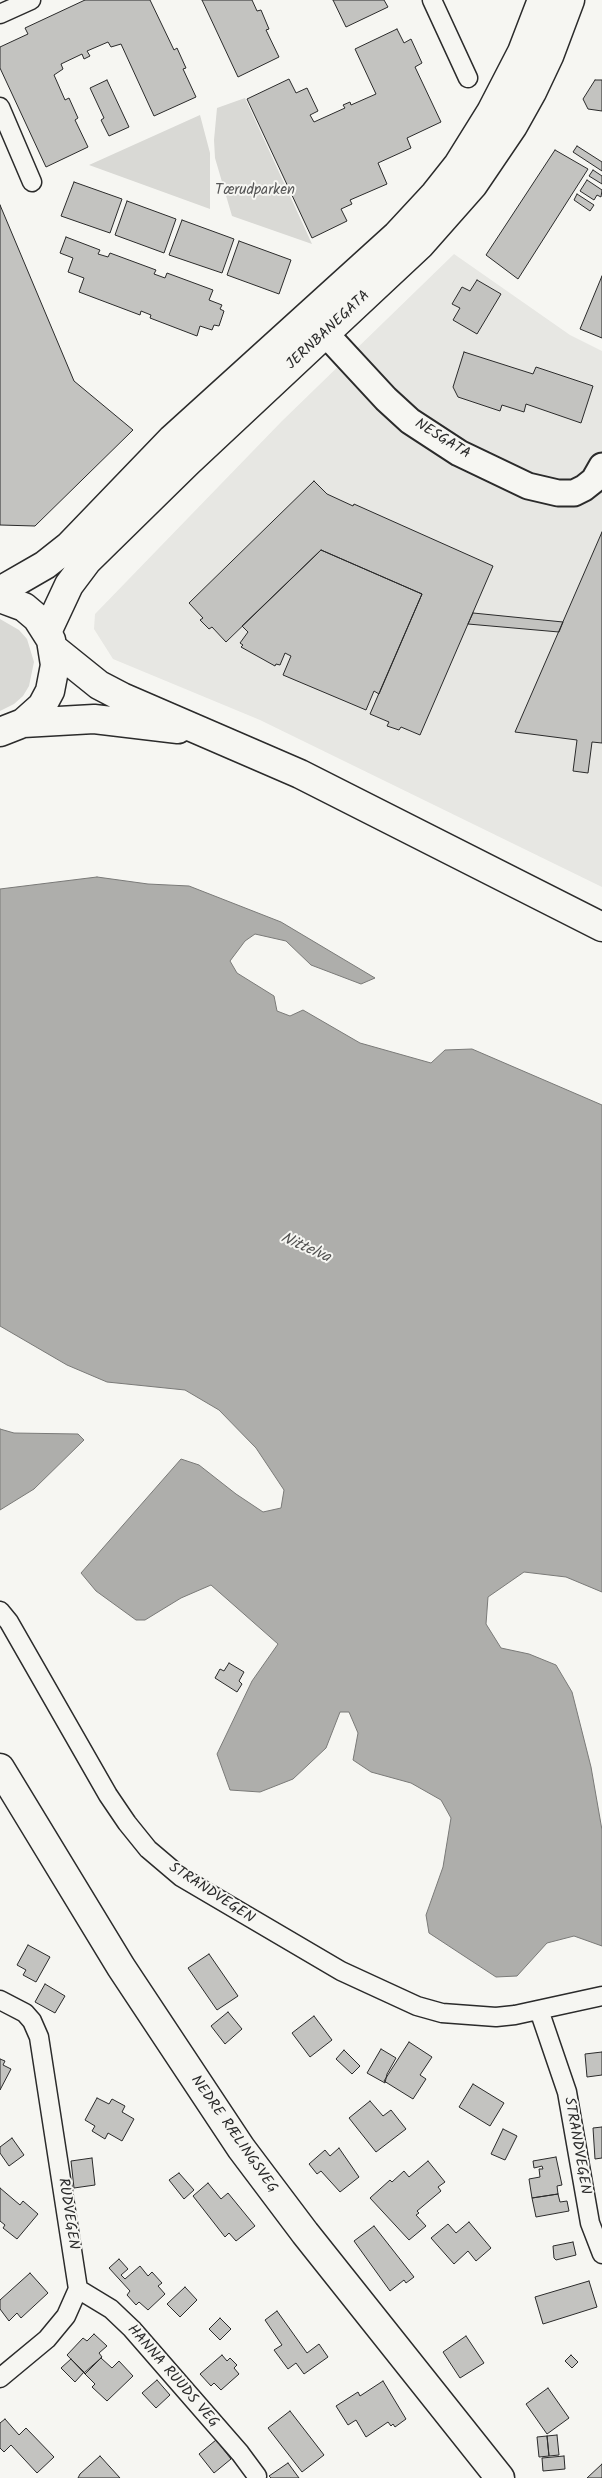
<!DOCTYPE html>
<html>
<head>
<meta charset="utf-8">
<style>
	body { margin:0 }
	canvas { display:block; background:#f6f6f2 }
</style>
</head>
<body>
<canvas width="602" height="2478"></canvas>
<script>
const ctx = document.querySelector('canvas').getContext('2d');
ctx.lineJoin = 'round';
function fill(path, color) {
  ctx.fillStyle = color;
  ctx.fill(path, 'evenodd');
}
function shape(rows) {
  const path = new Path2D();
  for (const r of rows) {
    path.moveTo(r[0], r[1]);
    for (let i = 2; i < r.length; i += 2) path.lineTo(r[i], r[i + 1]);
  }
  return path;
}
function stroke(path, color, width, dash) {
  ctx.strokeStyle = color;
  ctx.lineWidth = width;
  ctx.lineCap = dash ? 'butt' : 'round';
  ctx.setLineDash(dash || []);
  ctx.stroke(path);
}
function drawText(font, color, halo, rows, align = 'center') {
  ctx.font = font + ' Kalam,sans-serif';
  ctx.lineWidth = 4;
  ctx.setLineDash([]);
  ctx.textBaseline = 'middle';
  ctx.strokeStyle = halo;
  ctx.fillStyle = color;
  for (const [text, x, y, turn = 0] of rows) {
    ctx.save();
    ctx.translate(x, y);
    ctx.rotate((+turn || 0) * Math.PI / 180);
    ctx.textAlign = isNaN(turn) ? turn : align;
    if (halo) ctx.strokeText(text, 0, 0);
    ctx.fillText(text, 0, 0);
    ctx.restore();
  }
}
fill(shape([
	[454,254,570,335,602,351,602,887,260,720,113,659,94,629,95,614,282,421]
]), '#e7e7e3');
fill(shape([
	[245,98,312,244,232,216,215,158,214,140,217,108],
	[200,115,210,153,210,209,89,165],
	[0,619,19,630,27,639,34,662,29,686,23,696,14,704,0,711]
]), '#d9d9d5');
const water = shape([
	[97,877,148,884,189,886,281,922,375,978,361,984,311,965,286,941,255,934,245,941,230,961,237,973,274,996,277,1011,290,1016,303,1010,360,1043,431,1063,445,1050,472,1049,602,1105,602,1592,566,1577,524,1572,488,1597,486,1624,501,1648,529,1654,556,1665,572,1692,591,1767,602,1830,602,1946,574,1936,547,1943,517,1976,496,1977,429,1933,426,1915,443,1867,451,1818,441,1800,411,1783,371,1772,353,1760,358,1733,349,1712,340,1712,326,1748,293,1779,260,1792,230,1790,217,1754,252,1681,278,1644,211,1585,181,1598,145,1620,136,1620,96,1591,81,1573,181,1459,199,1465,236,1494,263,1512,281,1508,284,1490,256,1448,219,1410,185,1390,107,1382,67,1365,0,1326,0,889,97,877],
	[0,1429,14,1433,78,1434,84,1440,34,1489,0,1510,0,1429]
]);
fill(water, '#aeaeab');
stroke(water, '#7a7a78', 1);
const building = shape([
	[85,0,150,0,174,50,177,48,186,68,183,69,196,97,154,116,121,44,111,47,108,42,87,51,90,56,84,59,82,54,61,64,63,69,54,75,65,100,69,98,78,118,75,120,88,147,46,167,0,68,0,47,28,34,25,28,85,0],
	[202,0,252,0,257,11,261,10,269,29,266,30,279,57,238,77,202,0],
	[333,0,384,0,388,7,346,27,333,0],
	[397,29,404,43,411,39,422,63,415,67,441,122,407,138,411,148,378,163,387,184,350,200,352,204,341,209,347,221,312,238,247,99,289,79,296,93,307,88,318,111,310,115,314,122,345,108,343,105,350,102,351,105,376,94,355,49,397,29],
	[107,80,129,127,109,136,101,120,104,118,90,88,107,80],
	[595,80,602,80,602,111,588,109,583,99,595,80],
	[577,146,602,162,602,171,573,152,577,146],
	[555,150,588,169,518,279,486,255,555,150],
	[593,170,602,176,602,184,589,176,593,170],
	[587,180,602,190,601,197,597,195,594,200,580,191,587,180],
	[74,182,122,199,110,233,61,216,74,182],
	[577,194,594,205,590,211,574,200,577,194],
	[127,201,176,219,164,253,115,235,127,201],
	[0,205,74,381,133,430,35,526,0,525,0,205],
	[182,220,234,239,222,273,169,255,182,220],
	[66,237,100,250,98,254,108,257,110,253,156,270,154,274,165,278,167,273,213,290,209,300,222,305,220,309,224,311,219,326,214,325,212,330,200,326,197,336,150,318,151,315,141,311,140,315,79,292,84,278,68,272,73,258,60,253,66,237],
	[239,241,291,260,279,294,227,275,239,241],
	[602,276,602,338,580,329,602,276],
	[477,280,501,294,477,334,453,320,460,308,452,304,462,287,470,291,477,280],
	[464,352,533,374,536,367,593,386,581,423,526,404,524,412,502,405,500,411,458,397,453,387,464,352],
	[314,481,327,494,353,506,354,504,493,566,420,735,401,727,399,730,387,726,389,722,370,714,422,594,321,550,226,642,212,627,209,629,200,620,203,618,189,603,314,481],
	[602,532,602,743,592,742,588,773,573,771,577,740,515,732,602,532],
	[321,550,422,594,379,694,374,691,366,710,283,675,291,656,285,653,280,665,276,664,275,666,241,647,243,645,240,643,248,632,242,626,321,550],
	[473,613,563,622,559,632,468,624,473,613],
	[229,1663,244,1672,239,1681,242,1684,237,1692,215,1678,220,1669,224,1671,229,1663],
	[28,1945,50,1957,36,1982,23,1975,26,1970,17,1965,28,1945],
	[209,1954,238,1996,217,2010,188,1968,209,1954],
	[45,1984,65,1996,55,2013,35,2002,45,1984],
	[228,2012,242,2029,225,2044,211,2026,228,2012],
	[314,2016,332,2040,310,2057,292,2033,314,2016],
	[409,2042,432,2057,420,2075,426,2079,413,2099,384,2081,409,2042],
	[381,2049,396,2058,387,2074,385,2083,367,2073,381,2049],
	[344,2050,360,2066,352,2074,336,2059,344,2050],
	[602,2052,602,2075,587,2077,585,2054,602,2052],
	[0,2059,5,2061,3,2065,11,2069,0,2090,0,2059],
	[473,2084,504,2103,490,2126,459,2107,473,2084],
	[97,2098,109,2104,112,2099,125,2106,122,2112,134,2119,122,2141,108,2133,105,2139,92,2131,95,2126,85,2120,97,2098],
	[370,2101,383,2116,391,2110,406,2129,376,2152,349,2118,370,2101],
	[602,2127,602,2158,595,2159,593,2128,602,2127],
	[503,2129,517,2136,505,2160,491,2154,503,2129],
	[12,2138,24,2155,9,2166,0,2153,0,2147,12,2138],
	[339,2148,359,2177,340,2192,321,2171,317,2174,309,2164,325,2150,330,2156,339,2148],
	[556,2157,562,2185,557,2186,558,2194,532,2198,529,2179,540,2177,539,2169,543,2169,542,2166,534,2168,533,2161,556,2157],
	[92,2158,95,2185,74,2188,71,2161,92,2158],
	[428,2161,445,2182,438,2187,441,2191,417,2211,419,2213,416,2215,426,2226,409,2240,370,2198,390,2180,392,2182,404,2171,409,2177,428,2161],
	[179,2173,194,2190,184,2199,169,2180,179,2173],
	[208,2183,221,2199,228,2193,255,2226,236,2241,229,2233,225,2237,193,2196,208,2183],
	[0,2188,20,2205,23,2201,38,2214,17,2239,3,2228,5,2225,0,2221,0,2188],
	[558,2194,560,2202,567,2201,569,2211,536,2217,532,2198,558,2194],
	[469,2222,491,2248,476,2261,468,2251,454,2264,431,2238,448,2224,456,2233,469,2222],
	[374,2226,414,2277,406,2283,404,2280,390,2291,354,2241,374,2226],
	[573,2242,576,2255,556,2260,554,2258,553,2246,573,2242],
	[119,2259,128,2269,121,2275,125,2279,140,2266,148,2276,152,2272,162,2283,158,2286,165,2294,148,2310,139,2302,136,2305,127,2295,130,2291,109,2268,119,2259],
	[30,2273,48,2293,21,2318,17,2313,9,2321,0,2309,0,2300,30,2273],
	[589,2281,597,2307,543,2324,535,2297,589,2281],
	[185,2287,197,2300,180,2317,167,2304,185,2287],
	[277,2311,307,2353,319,2344,328,2357,304,2374,296,2363,288,2369,274,2350,282,2345,265,2320,277,2311],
	[220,2318,231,2329,220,2340,209,2329,220,2318],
	[94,2334,107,2346,99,2353,102,2357,85,2374,67,2355,83,2338,87,2341,94,2334],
	[466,2336,484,2363,460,2378,443,2352,466,2336],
	[222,2355,227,2361,230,2358,237,2365,234,2368,239,2374,221,2390,214,2383,211,2386,200,2374,222,2355],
	[571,2355,578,2362,572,2368,565,2361,571,2355],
	[101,2358,112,2368,119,2361,133,2376,107,2401,92,2387,95,2384,84,2373,101,2358],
	[71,2359,84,2372,75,2382,61,2368,71,2359],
	[157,2380,170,2395,156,2408,142,2393,157,2380],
	[383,2381,406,2419,395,2427,393,2424,391,2426,388,2422,366,2437,356,2420,348,2425,336,2406,358,2392,360,2396,383,2381],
	[548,2388,569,2418,547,2434,526,2404,548,2388],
	[290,2411,324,2455,302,2472,268,2428,290,2411],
	[5,2419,19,2435,26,2428,54,2457,37,2473,11,2445,4,2452,0,2448,0,2423,5,2419],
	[557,2435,559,2455,549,2456,547,2436,557,2435],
	[547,2436,549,2456,539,2457,537,2437,547,2436],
	[216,2440,231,2459,214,2473,199,2454,216,2440],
	[100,2456,120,2478,78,2478,80,2474,100,2456],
	[564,2456,565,2469,543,2471,542,2458,564,2456],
	[288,2463,299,2478,271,2478,269,2476,288,2463],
	[602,2464,602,2478,587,2478,602,2464]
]);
fill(building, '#c3c3c0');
stroke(building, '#2b2b2b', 1);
const street = shape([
	[432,0,468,78],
	[0,14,31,0],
	[0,107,32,182],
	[0,1611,9,1622,108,1795,127,1823,148,1849,181,1877,341,1971,417,2006,442,2013,496,2017,515,2015,602,1996],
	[0,2000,25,2013,32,2021,39,2037,78,2289,66,2316,47,2339,0,2378],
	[539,2010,567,2092,590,2223,602,2254],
	[78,2289,111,2309,132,2329,240,2453,257,2476]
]);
const secondary = shape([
	[311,318,386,399,410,421,459,453,528,486,558,493,574,493,584,488,594,480,602,466]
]);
const primary = shape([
	[0,591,45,565,69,546,172,439,397,235,435,194,458,165,491,112,522,52,542,0],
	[47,632,69,585,87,561,188,462,420,245,473,185,513,126,532,92,549,56,570,0],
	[0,1768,121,1967,241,2148,305,2233,500,2478]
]);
const highway = shape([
	[0,598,24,607,37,618,51,640,55,665,50,691,42,706,23,723,0,732],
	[53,648,99,685,122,697,300,774,602,927],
	[23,723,94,719,178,729]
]);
stroke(street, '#2b2b2b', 21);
stroke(secondary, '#2b2b2b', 29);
stroke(primary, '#2b2b2b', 31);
stroke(highway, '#2b2b2b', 31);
stroke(street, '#f6f6f2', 18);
stroke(secondary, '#f6f6f2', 25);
stroke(primary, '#f6f6f2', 28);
stroke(highway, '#f6f6f2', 28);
drawText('15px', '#565656', '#f6f6f2', [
	["Tærudparken",255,191]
]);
drawText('15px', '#2b2b2b', '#f6f6f2', [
	["JERNBANEGATA",329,331,-43],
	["NESGATA",442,440,32],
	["STRANDVEGEN",211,1894,33],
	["NEDRE RÆLINGSVEG",233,2135,55],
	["STRANDVEGEN",576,2146,80],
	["RUDVEGEN",67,2214,81],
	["HANNA RUUDS VEG",172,2377,49]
]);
drawText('italic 16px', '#525251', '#f6f6f2', [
	["Nittelva",305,1249,24]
]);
</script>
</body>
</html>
